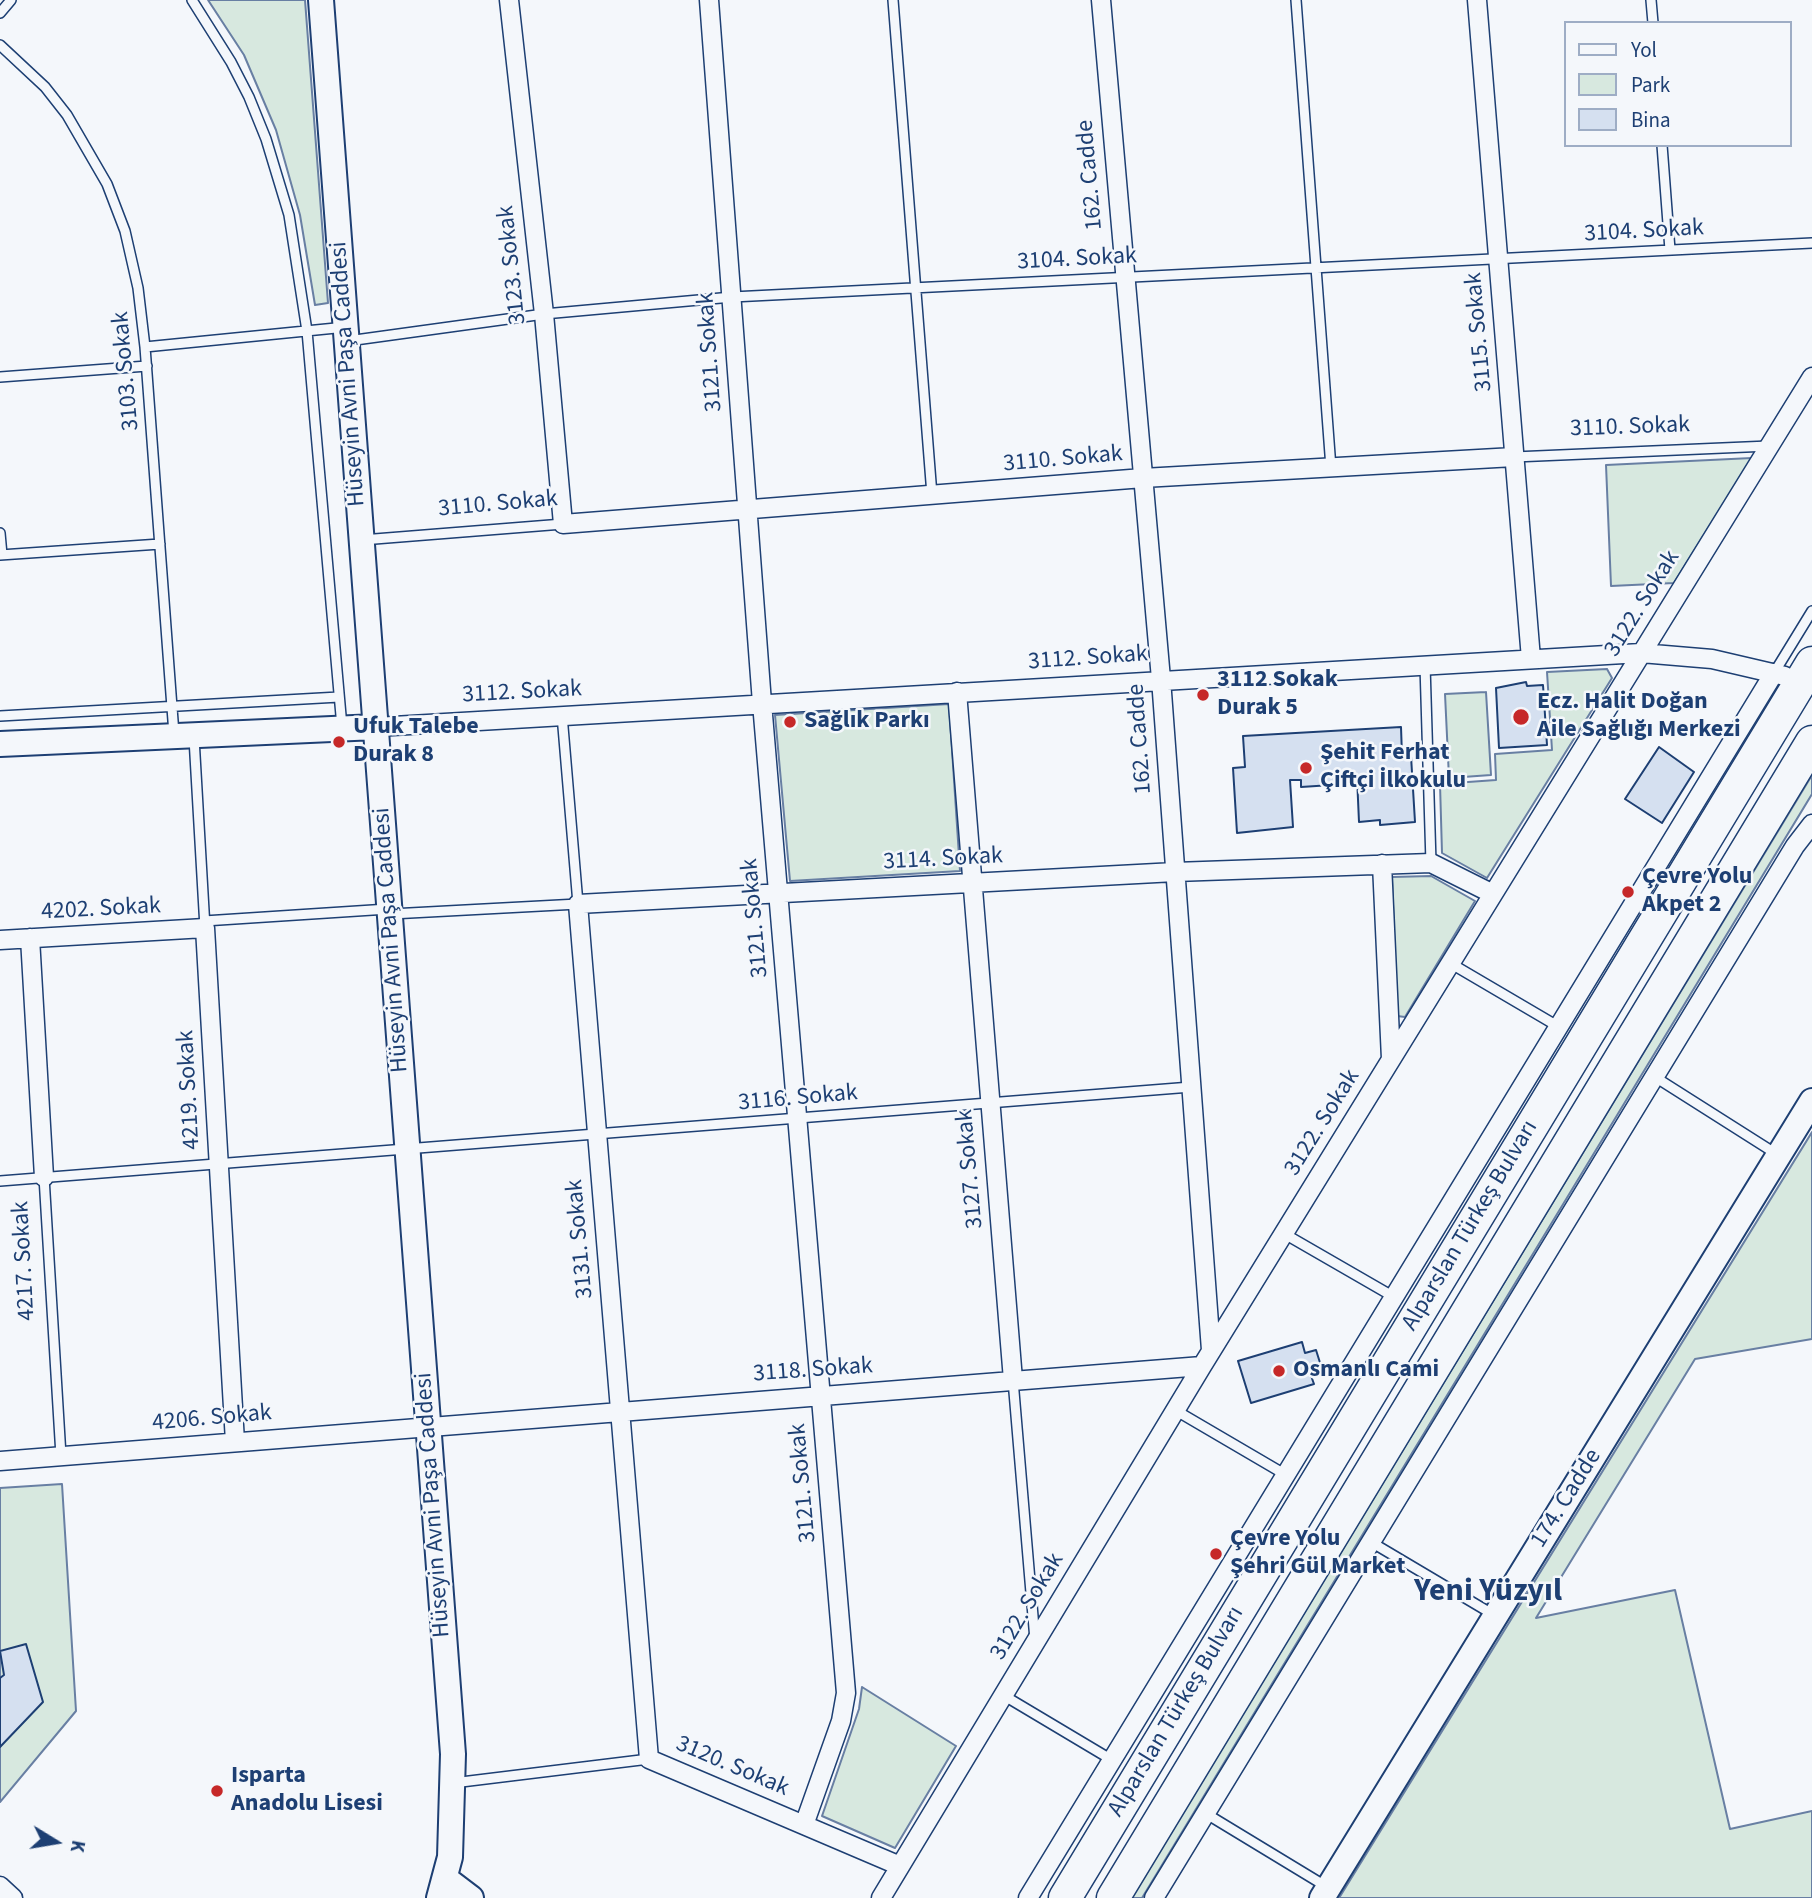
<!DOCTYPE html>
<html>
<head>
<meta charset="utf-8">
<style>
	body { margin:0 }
	#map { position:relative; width:1812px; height:1898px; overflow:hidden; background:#f4f7fb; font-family:"Source Sans 3",sans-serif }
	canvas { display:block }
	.legend { position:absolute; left:1564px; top:21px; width:228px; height:126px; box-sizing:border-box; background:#f4f7fb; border:2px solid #9eadc5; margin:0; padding:9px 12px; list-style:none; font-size:21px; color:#1d3f73 }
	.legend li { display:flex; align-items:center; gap:14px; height:35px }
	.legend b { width:35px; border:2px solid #9eadc5 }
	.north { position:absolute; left:21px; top:1807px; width:70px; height:70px; -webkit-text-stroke:5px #f4f7fb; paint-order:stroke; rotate:101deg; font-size:19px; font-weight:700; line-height:28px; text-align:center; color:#1d3f73 }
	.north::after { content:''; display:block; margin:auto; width:24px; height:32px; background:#1d3f73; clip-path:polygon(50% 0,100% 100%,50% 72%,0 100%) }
</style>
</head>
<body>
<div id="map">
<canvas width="1812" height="1898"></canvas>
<ul class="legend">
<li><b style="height:9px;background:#f4f7fb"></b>Yol</li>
<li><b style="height:19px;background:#d7e8df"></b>Park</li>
<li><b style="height:19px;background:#d5e0f0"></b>Bina</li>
</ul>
<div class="north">K</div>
</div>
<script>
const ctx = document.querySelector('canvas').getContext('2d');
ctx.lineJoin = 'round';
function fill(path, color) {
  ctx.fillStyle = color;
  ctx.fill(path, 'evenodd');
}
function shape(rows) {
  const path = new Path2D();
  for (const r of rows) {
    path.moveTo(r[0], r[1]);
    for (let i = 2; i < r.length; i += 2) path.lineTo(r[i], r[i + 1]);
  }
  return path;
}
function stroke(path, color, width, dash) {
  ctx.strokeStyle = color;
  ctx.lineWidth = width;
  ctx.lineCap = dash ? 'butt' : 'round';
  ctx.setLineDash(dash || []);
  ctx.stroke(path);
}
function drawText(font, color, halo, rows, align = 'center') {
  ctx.font = font + ' "Source Sans 3",sans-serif';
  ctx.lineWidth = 5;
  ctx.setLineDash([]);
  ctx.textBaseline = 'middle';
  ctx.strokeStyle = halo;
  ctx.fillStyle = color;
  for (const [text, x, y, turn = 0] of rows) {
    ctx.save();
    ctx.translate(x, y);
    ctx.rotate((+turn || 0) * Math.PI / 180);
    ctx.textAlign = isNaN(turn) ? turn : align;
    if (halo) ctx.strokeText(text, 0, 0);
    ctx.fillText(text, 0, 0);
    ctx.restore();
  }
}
const green = shape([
	[208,0,305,0,328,303,315,305,300,215,276,130,244,55,208,0],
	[1752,458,1674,583,1611,586,1606,465,1752,458],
	[1607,669,1612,678,1487,878,1442,853,1440,784,1496,780,1495,754,1552,750,1547,672,1607,669],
	[1486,692,1491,775,1449,778,1445,694,1486,692],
	[949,704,960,871,790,881,775,715,949,704],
	[1812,775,1812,794,1142,1898,1131,1898,1812,775],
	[1431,876,1475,901,1405,1017,1397,1016,1392,877,1431,876],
	[1812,1132,1812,1339,1695,1359,1536,1618,1675,1590,1730,1829,1812,1811,1812,1898,1339,1898,1812,1132],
	[62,1484,76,1711,0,1802,0,1488,62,1484],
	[862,1687,956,1746,895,1848,822,1816,859,1709,862,1687]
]);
fill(green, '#d7e8df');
stroke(green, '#687fa3', 2);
const building = shape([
	[1526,682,1527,686,1543,685,1547,745,1499,748,1496,688,1526,682],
	[1401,727,1402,756,1411,756,1415,822,1380,825,1380,820,1359,822,1357,777,1347,778,1347,784,1301,787,1301,780,1290,780,1293,827,1237,833,1233,768,1245,767,1243,736,1401,727],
	[1659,747,1694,772,1662,823,1625,799,1659,747],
	[1302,1342,1305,1353,1316,1350,1322,1369,1310,1373,1314,1384,1251,1403,1238,1361,1302,1342],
	[26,1644,43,1702,0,1747,0,1678,4,1675,0,1651,26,1644]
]);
fill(building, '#d5e0f0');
stroke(building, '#1d3f73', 2);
const lane = shape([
	[192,0,231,62,249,97,266,139,289,215,307,331,342,727],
	[893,0,932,495],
	[1296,0,1331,468],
	[1651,0,1653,23],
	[0,13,11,0],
	[0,45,45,87,67,115,107,184,125,231,138,288,145,347,174,734],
	[1662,145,1670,250],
	[348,341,544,314,732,297,1812,243],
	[145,347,346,327],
	[0,377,147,366],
	[1514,457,1769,446],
	[0,533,2,555],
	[362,540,563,524],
	[0,555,160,544],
	[1425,665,1431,863],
	[1774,673,1812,611],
	[0,716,339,697],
	[194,738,205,928],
	[391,914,578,904,562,715],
	[204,921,388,909],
	[1450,963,1559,1027],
	[1655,1077,1778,1155],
	[44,1177,61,1456],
	[0,1181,1191,1087],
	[1283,1233,1394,1297],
	[1013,1380,1035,1640],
	[1175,1410,1286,1475],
	[1371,1542,1494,1615],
	[1003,1695,1112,1760],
	[453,1783,649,1759],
	[1205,1813,1327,1887]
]);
const street = shape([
	[509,0,544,314,563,524,1143,478,1514,457],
	[709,0,762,703,846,1693,841,1721,804,1825],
	[1101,0,1161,679,1211,1350],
	[1477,0,1531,659],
	[957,692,1013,1380],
	[376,727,1641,653,1712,659,1785,676],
	[1382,864,1391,1059],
	[30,938,44,1177],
	[0,940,205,928,235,1442],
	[0,1461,1202,1366],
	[900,1866,649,1759,578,904,1175,872,1431,863,1493,894],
	[0,1886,13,1898],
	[881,1898,1202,1366,1812,377],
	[1028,1898,1774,673],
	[1154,1898,1795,846,1812,824]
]);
const secondary = shape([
	[321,0,453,1754,450,1857,439,1898],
	[0,744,376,727],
	[446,1879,471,1898],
	[1322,1898,1812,1101]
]);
const highway = shape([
	[1065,1898,1812,663],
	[1113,1898,1812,742]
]);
stroke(lane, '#1d3f73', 12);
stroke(street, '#1d3f73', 21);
stroke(secondary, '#1d3f73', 28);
stroke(highway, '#1d3f73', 35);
stroke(lane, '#f4f7fb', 9);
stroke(street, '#f4f7fb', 18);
stroke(secondary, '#f4f7fb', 24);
stroke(highway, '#f4f7fb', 32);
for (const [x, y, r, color] of [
	[1203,695,7,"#c62828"],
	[1521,717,9,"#c62828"],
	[790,722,7,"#c62828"],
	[339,742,7,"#c62828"],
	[1306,768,7,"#c62828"],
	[1628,892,7,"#c62828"],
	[1279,1371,7,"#c62828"],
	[1216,1554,7,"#c62828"],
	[217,1791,7,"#c62828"]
]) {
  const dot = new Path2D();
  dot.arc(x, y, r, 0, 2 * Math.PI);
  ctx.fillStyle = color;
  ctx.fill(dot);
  stroke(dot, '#f4f7fb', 2.5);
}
drawText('24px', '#1d3f73', '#f4f7fb', [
	["162. Cadde",1091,175,-95],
	["3104. Sokak",1644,232,-3],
	["3104. Sokak",1077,260,-3],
	["3123. Sokak",513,265,-96],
	["3115. Sokak",1480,332,-95],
	["3121. Sokak",711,352,-94],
	["3103. Sokak",127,371,-95],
	["Hüseyin Avni Paşa Caddesi",349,374,-94],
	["3110. Sokak",1630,428,-2],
	["3110. Sokak",1063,460,-5],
	["3110. Sokak",498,505,-5],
	["3122. Sokak",1643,604,-58],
	["3112. Sokak",1088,659,-4],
	["3112. Sokak",522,693,-3],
	["162. Cadde",1141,739,-94],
	["3114. Sokak",943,860,-3],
	["4202. Sokak",101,910,-3],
	["3121. Sokak",756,918,-95],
	["Hüseyin Avni Paşa Caddesi",392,940,-94],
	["4219. Sokak",190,1090,-93],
	["3116. Sokak",798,1099,-5],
	["3122. Sokak",1323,1123,-58],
	["3127. Sokak",971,1169,-95],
	["Alparslan Türkeş Bulvarı",1471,1226,-59],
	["3131. Sokak",581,1239,-95],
	["4217. Sokak",25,1261,-93],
	["3118. Sokak",813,1371,-4],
	["4206. Sokak",212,1419,-5],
	["3121. Sokak",804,1483,-95],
	["174. Cadde",1567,1499,-58],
	["Hüseyin Avni Paşa Caddesi",434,1505,-94],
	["3122. Sokak",1028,1607,-59],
	["Alparslan Türkeş Bulvarı",1177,1712,-59],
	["3120. Sokak",732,1767,23]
]);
drawText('bold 24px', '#1d3f73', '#f4f7fb', [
	["3112 Sokak",1217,681],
	["Durak 5",1217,709],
	["Ecz. Halit Doğan",1537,703],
	["Aile Sağlığı Merkezi",1537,731],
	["Sağlık Parkı",804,722],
	["Ufuk Talebe",353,728],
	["Durak 8",353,756],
	["Şehit Ferhat",1320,754],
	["Çiftçi İlkokulu",1320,782],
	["Çevre Yolu",1642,878],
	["Akpet 2",1642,906],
	["Osmanlı Cami",1293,1371],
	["Çevre Yolu",1230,1540],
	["Şehri Gül Market",1230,1568],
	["Isparta",231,1777],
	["Anadolu Lisesi",231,1805]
], 'left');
drawText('bold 32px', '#1d3f73', '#f4f7fb', [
	["Yeni Yüzyıl",1488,1593]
]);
</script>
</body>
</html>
